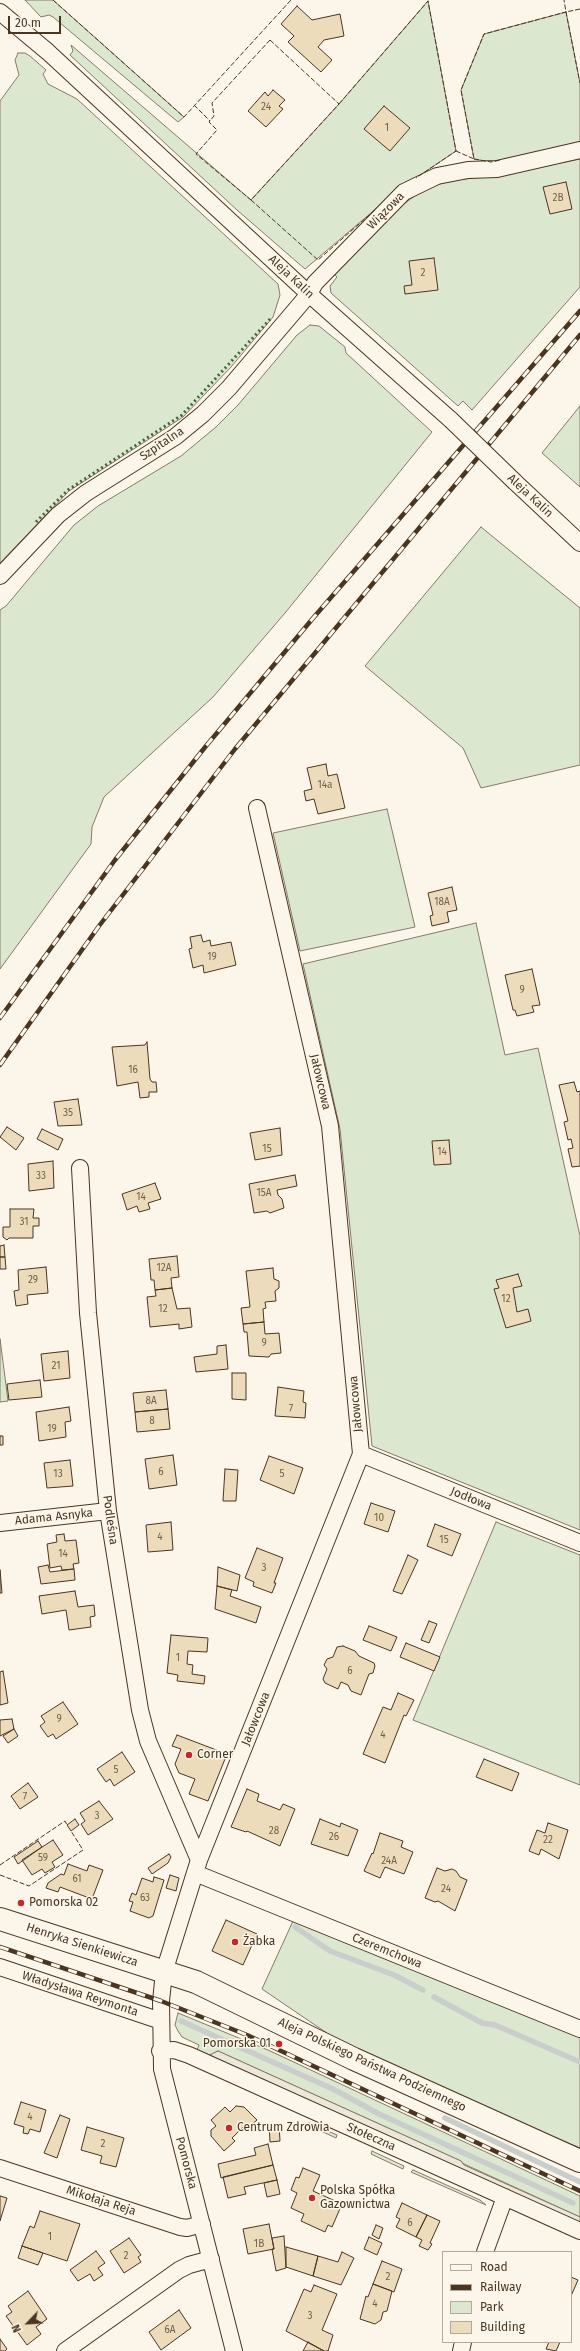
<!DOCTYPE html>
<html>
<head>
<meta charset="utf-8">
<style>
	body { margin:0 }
	#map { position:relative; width:580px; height:2351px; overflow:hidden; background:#fbf6e9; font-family:"Fira Sans",sans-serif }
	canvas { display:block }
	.legend { position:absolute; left:442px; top:2251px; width:130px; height:92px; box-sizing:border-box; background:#fbf6e9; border:1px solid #b4a999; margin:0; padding:5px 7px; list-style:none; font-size:12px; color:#4a3520 }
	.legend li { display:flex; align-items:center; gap:8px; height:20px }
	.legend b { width:20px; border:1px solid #b4a999 }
	.north { position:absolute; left:8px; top:2303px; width:40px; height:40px; -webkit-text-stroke:3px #fbf6e9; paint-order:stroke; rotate:245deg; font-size:11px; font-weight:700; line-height:16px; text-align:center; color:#4a3520 }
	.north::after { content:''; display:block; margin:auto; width:14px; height:18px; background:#4a3520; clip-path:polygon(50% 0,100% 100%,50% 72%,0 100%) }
	.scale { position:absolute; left:8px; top:16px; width:53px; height:18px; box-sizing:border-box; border:2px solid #4a3520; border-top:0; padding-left:5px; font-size:12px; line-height:14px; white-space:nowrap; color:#4a3520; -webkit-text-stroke:3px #fbf6e9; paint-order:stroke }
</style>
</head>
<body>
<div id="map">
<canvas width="580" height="2351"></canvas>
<ul class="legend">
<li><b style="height:5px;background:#fbf6e9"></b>Road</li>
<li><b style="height:5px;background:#4a3520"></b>Railway</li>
<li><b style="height:11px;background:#dce7d0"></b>Park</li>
<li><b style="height:11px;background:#ecdcbc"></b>Building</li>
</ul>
<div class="north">N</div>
<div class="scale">20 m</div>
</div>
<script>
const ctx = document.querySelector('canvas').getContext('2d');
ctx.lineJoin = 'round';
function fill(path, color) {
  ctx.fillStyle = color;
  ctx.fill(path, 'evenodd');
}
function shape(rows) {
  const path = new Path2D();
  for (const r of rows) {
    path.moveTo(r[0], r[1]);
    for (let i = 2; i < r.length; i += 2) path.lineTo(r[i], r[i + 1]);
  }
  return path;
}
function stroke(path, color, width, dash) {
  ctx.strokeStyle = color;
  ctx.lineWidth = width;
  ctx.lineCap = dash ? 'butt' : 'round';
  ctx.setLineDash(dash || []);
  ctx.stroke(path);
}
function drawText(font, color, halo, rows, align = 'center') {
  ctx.font = font + ' "Fira Sans",sans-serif';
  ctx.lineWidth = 3;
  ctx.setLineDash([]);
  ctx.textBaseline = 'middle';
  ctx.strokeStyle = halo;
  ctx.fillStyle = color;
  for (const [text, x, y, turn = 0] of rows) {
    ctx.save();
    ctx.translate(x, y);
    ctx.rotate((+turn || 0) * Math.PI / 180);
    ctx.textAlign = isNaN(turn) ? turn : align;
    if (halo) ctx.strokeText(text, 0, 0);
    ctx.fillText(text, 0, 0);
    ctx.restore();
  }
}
const green = shape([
	[25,0,53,0,184,117,178,122,53,17,49,15,41,17,25,0],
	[428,1,456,151,398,190,305,269,237,210,70,55,73,51,71,45,251,200,339,104,428,1],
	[566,12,580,83,580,145,491,162,474,159,461,90,484,34,566,12],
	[18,53,25,53,30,56,46,70,43,74,48,84,77,99,278,284,280,295,273,317,231,367,183,417,69,491,0,563,0,101,19,75,15,60,18,53],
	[580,159,580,287,472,410,463,401,458,406,331,293,330,286,337,277,333,273,401,206,423,190,448,181,506,174,580,159],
	[310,325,319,326,345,347,346,353,432,432,285,613,213,697,104,797,92,827,91,844,0,969,0,610,6,606,74,525,98,506,181,456,216,427,238,405,297,335,310,325],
	[580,406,580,487,542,453,580,406],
	[481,527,580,608,580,765,481,788,463,748,365,666,481,527],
	[387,809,415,927,300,951,273,833,387,809],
	[476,923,505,1055,538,1048,580,1236,580,1530,372,1446,340,1129,303,964,476,923],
	[0,1339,8,1401,0,1402,0,1339],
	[496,1522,580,1555,580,1785,413,1720,496,1522],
	[293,1921,580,2037,580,2148,442,2090,343,2044,262,1989,293,1921],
	[178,2013,268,2050,580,2196,580,2217,464,2164,461,2161,218,2051,208,2056,197,2050,199,2045,182,2037,178,2031,175,2025,178,2013],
	[309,2123,337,2135,336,2138,308,2125,309,2123],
	[372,2151,404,2166,403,2169,371,2154,372,2151],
	[413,2170,480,2200,486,2205,411,2172,413,2170]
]);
fill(green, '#dce7d0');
stroke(green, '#887966', 1);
const parking = shape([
	[218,2051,461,2161,464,2165,580,2217,580,2223,208,2056,218,2051]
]);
fill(parking, '#ede7d9');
stroke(parking, '#887966', 1);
stroke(shape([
	[295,1927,330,1951,394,1975,423,1990],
	[434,1997,482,2023,495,2025,580,2062],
	[181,2021,335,2090,379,2114,573,2203],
	[445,2118,580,2182]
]), '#c9cecd', 5.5);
const building = shape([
	[297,6,312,20,340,14,344,36,324,40,318,47,332,60,321,72,288,42,294,36,281,24,297,6],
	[273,90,285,100,279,106,283,109,266,127,248,111,265,92,268,96,273,90],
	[384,106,410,128,390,151,364,129,384,106],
	[566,182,572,209,550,214,543,187,566,182],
	[434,258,438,290,405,294,404,286,412,285,409,261,434,258],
	[326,764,328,776,337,774,345,808,318,814,314,799,306,801,304,791,312,789,307,768,326,764],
	[452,887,457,910,447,912,449,922,432,926,430,916,433,915,428,893,452,887],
	[201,935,203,942,210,940,211,946,231,942,236,965,204,973,203,965,193,968,189,949,192,948,190,937,201,935],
	[532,969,540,1005,532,1006,534,1012,517,1016,515,1010,513,1010,505,975,532,969],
	[147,1042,150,1079,152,1082,156,1082,157,1092,149,1092,149,1097,140,1098,138,1082,117,1086,112,1047,145,1045,147,1042],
	[574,1082,577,1092,580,1091,580,1166,572,1167,568,1149,573,1148,571,1139,568,1140,564,1122,568,1121,559,1085,574,1082],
	[78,1099,82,1125,58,1126,54,1102,78,1099],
	[7,1127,24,1138,16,1150,0,1137,7,1127],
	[280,1128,282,1155,255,1160,250,1133,280,1128],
	[42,1129,63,1139,58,1150,37,1139,42,1129],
	[449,1140,451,1164,434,1165,432,1141,449,1140],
	[53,1161,54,1188,29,1191,28,1164,53,1161],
	[295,1175,297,1186,277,1190,278,1195,282,1199,284,1208,270,1213,267,1211,254,1213,249,1184,295,1175],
	[155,1183,161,1199,148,1203,150,1209,139,1212,137,1206,127,1210,122,1194,155,1183],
	[10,1209,34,1209,33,1218,39,1218,39,1226,33,1226,33,1238,9,1238,7,1240,3,1237,3,1227,10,1227,10,1209],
	[4,1245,5,1257,0,1257,0,1246,4,1245],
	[177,1256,179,1277,171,1278,172,1288,155,1290,154,1280,151,1280,149,1259,177,1256],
	[0,1257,5,1257,6,1269,0,1269,0,1257],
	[46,1267,48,1293,27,1295,28,1304,16,1306,14,1291,19,1290,18,1270,46,1267],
	[273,1268,274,1279,279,1281,279,1288,275,1291,276,1301,265,1302,266,1308,263,1309,264,1322,243,1324,241,1308,250,1307,246,1271,273,1268],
	[518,1274,522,1286,513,1288,517,1312,528,1309,531,1321,506,1328,494,1289,499,1288,496,1280,518,1274],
	[172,1288,177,1309,190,1308,192,1327,179,1329,179,1324,150,1327,147,1297,156,1296,155,1290,172,1288],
	[264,1322,265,1334,279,1333,281,1353,271,1354,269,1357,249,1356,247,1332,244,1332,243,1324,264,1322],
	[226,1345,228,1369,196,1372,194,1357,217,1354,217,1346,226,1345],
	[68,1351,70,1378,44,1381,41,1354,68,1351],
	[232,1373,246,1373,246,1400,232,1399,232,1373],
	[40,1380,42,1397,9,1400,7,1384,40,1380],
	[278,1387,304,1391,303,1402,306,1403,305,1418,275,1416,278,1387],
	[166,1390,168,1409,135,1412,133,1393,166,1390],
	[69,1407,71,1421,65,1422,66,1437,39,1441,36,1412,69,1407],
	[168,1409,170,1429,137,1432,135,1412,168,1409],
	[0,1436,3,1436,3,1445,0,1445,0,1436],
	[173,1455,177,1485,149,1489,145,1459,173,1455],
	[269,1456,303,1468,294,1494,260,1480,269,1456],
	[70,1460,73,1486,47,1488,44,1463,70,1460],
	[225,1469,238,1470,236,1501,223,1501,225,1469],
	[371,1503,395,1511,388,1532,364,1524,371,1503],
	[171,1522,173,1550,148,1552,146,1525,171,1522],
	[435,1524,461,1534,452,1556,427,1546,435,1524],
	[64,1534,65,1541,76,1540,79,1563,73,1564,74,1569,62,1570,61,1566,50,1568,47,1544,57,1542,56,1535,64,1534],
	[257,1548,283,1558,274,1583,276,1583,272,1593,253,1586,254,1582,245,1578,257,1548],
	[408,1555,418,1560,402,1594,393,1591,408,1555],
	[48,1565,50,1572,74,1569,75,1580,41,1584,38,1567,48,1565],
	[218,1567,240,1575,237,1591,217,1586,218,1567],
	[0,1570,2,1593,0,1593,0,1570],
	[217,1586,232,1590,230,1596,261,1607,256,1623,215,1609,217,1586],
	[75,1591,78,1607,94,1605,95,1616,90,1617,91,1627,69,1630,66,1610,42,1614,39,1596,75,1591],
	[429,1621,437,1624,429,1643,421,1640,429,1621],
	[369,1626,397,1637,391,1651,363,1640,369,1626],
	[171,1635,208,1638,207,1652,188,1651,187,1664,193,1665,192,1674,205,1676,204,1684,177,1681,178,1675,167,1673,171,1635],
	[406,1643,440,1657,434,1671,400,1657,406,1643],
	[343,1646,355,1651,359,1656,374,1663,375,1666,373,1673,369,1674,361,1695,351,1691,348,1685,341,1682,338,1689,325,1683,323,1679,327,1669,324,1665,327,1659,333,1657,337,1647,343,1646],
	[3,1671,8,1703,0,1705,0,1672,3,1671],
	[398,1693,414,1700,406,1716,404,1715,385,1763,363,1754,383,1707,391,1710,398,1693],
	[63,1702,78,1724,56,1739,53,1734,48,1737,40,1726,45,1722,41,1716,63,1702],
	[12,1719,14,1729,0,1736,0,1720,12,1719],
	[14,1729,18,1736,8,1743,3,1736,14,1729],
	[177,1735,227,1754,208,1801,189,1794,195,1779,179,1773,175,1764,181,1749,172,1746,177,1735],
	[122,1752,135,1772,114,1786,110,1779,106,1782,97,1769,122,1752],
	[484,1759,519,1773,512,1791,476,1777,484,1759],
	[28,1783,38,1797,20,1809,11,1796,28,1783],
	[247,1789,259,1794,257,1801,280,1810,283,1804,295,1809,280,1846,247,1831,246,1832,231,1827,247,1789],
	[99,1801,113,1819,88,1835,81,1824,85,1821,80,1813,99,1801],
	[75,1819,79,1825,71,1831,67,1825,75,1819],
	[320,1819,340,1827,341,1823,358,1830,348,1856,311,1844,320,1819],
	[548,1823,568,1830,559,1859,541,1849,539,1855,529,1851,537,1830,545,1833,548,1823],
	[380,1833,403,1841,401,1847,413,1852,404,1874,385,1867,380,1878,364,1871,372,1853,373,1854,380,1833],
	[53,1840,63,1855,52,1862,55,1867,45,1873,42,1869,32,1875,22,1860,53,1840],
	[38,1841,42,1847,18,1864,14,1857,38,1841],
	[169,1854,171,1857,168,1863,152,1874,148,1868,169,1854],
	[68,1864,87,1871,89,1865,103,1870,92,1899,60,1887,58,1892,46,1888,48,1883,61,1874,64,1875,68,1864],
	[437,1868,445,1871,452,1869,456,1871,460,1877,467,1880,455,1911,438,1901,435,1902,425,1898,437,1868],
	[170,1875,179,1878,176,1891,166,1888,170,1875],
	[154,1877,164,1880,153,1916,149,1918,130,1911,133,1902,129,1901,132,1893,136,1895,142,1878,153,1882,154,1877],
	[226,1920,257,1934,243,1965,212,1951,226,1920],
	[21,2102,46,2110,40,2132,30,2129,28,2134,23,2133,24,2127,14,2124,21,2102],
	[236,2106,244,2107,257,2120,247,2129,244,2126,232,2138,235,2141,224,2151,211,2136,211,2130,216,2126,211,2120,225,2107,230,2112,236,2106],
	[60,2115,70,2119,57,2158,44,2153,60,2115],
	[269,2124,279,2124,280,2141,270,2142,269,2124],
	[87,2127,124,2138,116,2167,100,2163,102,2156,81,2150,87,2127],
	[268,2144,273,2165,221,2178,218,2164,256,2155,254,2148,268,2144],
	[273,2165,277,2180,244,2187,246,2194,228,2198,223,2177,273,2165],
	[303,2168,320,2175,313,2191,342,2204,332,2227,328,2225,325,2232,301,2221,304,2214,291,2208,297,2193,291,2190,296,2177,299,2178,303,2168],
	[277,2180,280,2194,267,2197,264,2183,277,2180],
	[0,2196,7,2198,0,2221,0,2196],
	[402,2203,427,2215,416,2237,396,2227,400,2219,396,2217,402,2203],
	[40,2211,80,2224,67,2261,22,2246,30,2226,34,2228,40,2211],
	[427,2215,440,2221,430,2243,432,2244,428,2250,419,2246,422,2240,416,2237,427,2215],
	[269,2224,274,2249,248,2254,243,2229,269,2224],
	[376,2225,383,2228,379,2239,372,2235,376,2225],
	[284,2236,286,2268,276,2271,272,2249,274,2249,272,2238,284,2236],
	[369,2237,382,2243,377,2255,364,2249,369,2237],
	[129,2238,141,2255,138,2257,141,2262,124,2273,110,2251,129,2238],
	[22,2246,43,2253,38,2265,18,2258,22,2246],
	[286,2247,318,2256,313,2276,286,2267,286,2247],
	[96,2251,105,2263,98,2268,103,2275,94,2281,90,2274,78,2281,70,2270,96,2251],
	[342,2252,354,2258,341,2285,313,2276,318,2256,338,2262,342,2252],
	[382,2261,402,2269,394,2292,373,2284,382,2261],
	[571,2277,578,2280,571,2296,571,2277],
	[373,2284,392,2291,387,2311,383,2312,381,2320,375,2324,360,2319,366,2296,368,2297,373,2284],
	[314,2285,337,2294,322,2330,333,2335,328,2351,324,2351,286,2331,304,2289,311,2292,314,2285],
	[28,2291,47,2319,36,2327,41,2334,27,2345,6,2316,12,2312,8,2306,28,2291],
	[179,2310,191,2328,161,2350,149,2332,179,2310],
	[0,2339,7,2349,5,2351,0,2351,0,2339],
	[308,2342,324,2351,303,2351,308,2342],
	[549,2342,560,2342,556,2351,546,2349,549,2342]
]);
fill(building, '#ecdcbc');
stroke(building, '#4a3520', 1);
const street = shape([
	[0,12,48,52,309,294,451,420],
	[515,482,580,543],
	[0,576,58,515,86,493,175,437,203,414,229,388,309,294,315,283,404,192,437,176,468,170,497,169,580,150],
	[80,1168,88,1313,108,1511,140,1710,148,1741,199,1860],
	[361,1454,580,1543],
	[0,1523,108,1511],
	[195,1873,580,2029],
	[0,1967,161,2021],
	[160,2051,174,2050,189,2055,580,2231],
	[0,2168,180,2227,187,2228,202,2224],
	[485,2252,505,2197],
	[65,2351,179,2270,189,2265,211,2259],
	[234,2351,162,2069,161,2001,164,1972,199,1860,361,1454,330,1126,257,808],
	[461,2351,463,2342]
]);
const secondary = shape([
	[0,1919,196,1982,354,2059,580,2161]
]);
stroke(street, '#4a3520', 18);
stroke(secondary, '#4a3520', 24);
stroke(street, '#fbf6e9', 16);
stroke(secondary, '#fbf6e9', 22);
const rail = shape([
	[0,1018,115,860,206,746,314,617,580,311],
	[0,1065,99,926,235,749,580,335],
	[0,1947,161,2001,247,2035,580,2191]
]);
stroke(rail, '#4a3520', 4.5);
stroke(rail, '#fbf6e9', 3, [9]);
const streetBridge = shape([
	[451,420,515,482]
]);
stroke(streetBridge, '#4a3520', 18, []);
stroke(streetBridge, '#fbf6e9', 16);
stroke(shape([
	[36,522,68,490,182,415,272,317]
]), '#436837', 3, [2, 3]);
stroke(shape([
	[53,0,184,117,291,0],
	[580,9,566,12,580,83],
	[270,40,339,104,251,200,196,154,217,130,209,122,214,116,212,103,270,40],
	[339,104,428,1,456,151,416,178],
	[194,105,210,121],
	[456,151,474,159,461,90,484,34,566,12,564,0],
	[474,159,491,162,501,160],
	[251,200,318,260,375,210],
	[0,1865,65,1821,67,1825],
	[0,1875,29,1886,83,1850,71,1831]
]), '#4a3520', 1, [5, 2]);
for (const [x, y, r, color] of [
	[189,1755,4,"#c62828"],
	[21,1903,4,"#c62828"],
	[235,1942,4,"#c62828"],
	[279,2044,4,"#c62828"],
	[229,2128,4,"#c62828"],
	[312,2198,4,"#c62828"]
]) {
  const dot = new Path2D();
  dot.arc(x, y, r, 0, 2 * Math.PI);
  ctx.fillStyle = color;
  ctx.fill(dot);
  stroke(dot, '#fbf6e9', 1.5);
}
drawText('10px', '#725f47', null, [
	["24",266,107],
	["1",387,128],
	["2B",558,198],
	["2",423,273],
	["14a",325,785],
	["18A",442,902],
	["19",212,957],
	["9",522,990],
	["16",133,1070],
	["35",68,1113],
	["15",267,1149],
	["14",442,1152],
	["33",41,1176],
	["15A",264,1193],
	["14",141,1197],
	["31",24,1222],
	["12A",164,1268],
	["29",33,1280],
	["12",506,1299],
	["12",163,1309],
	["9",264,1343],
	["21",56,1366],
	["8A",151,1401],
	["7",291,1409],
	["8",152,1421],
	["19",52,1429],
	["6",161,1472],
	["13",58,1474],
	["5",282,1474],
	["10",379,1518],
	["4",160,1537],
	["15",444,1540],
	["14",63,1554],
	["3",264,1568],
	["1",178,1658],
	["6",350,1671],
	["9",59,1719],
	["4",383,1735],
	["5",116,1770],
	["7",25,1797],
	["3",97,1816],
	["28",274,1831],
	["26",334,1837],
	["22",548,1840],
	["59",43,1858],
	["24A",389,1861],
	["61",77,1879],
	["24",446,1889],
	["63",145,1898],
	["4",30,2117],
	["2",103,2144],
	["6",410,2223],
	["1",50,2237],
	["1B",259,2244],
	["2",126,2256],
	["2",388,2277],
	["4",375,2304],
	["3",310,2316],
	["6A",170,2330]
]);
drawText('12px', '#4a3520', '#fbf6e9', [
	["Wiązowa",386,211,-45],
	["Aleja Kalin",291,277,43],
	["Szpitalna",162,444,-34],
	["Aleja Kalin",530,496,43],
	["Jałowcowa",320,1082,77],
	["Jałowcowa",356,1404,-95],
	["Jodłowa",471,1499,22],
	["Adama Asnyka",54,1517,-6],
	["Podleśna",110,1520,82],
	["Jałowcowa",256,1719,-68],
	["Henryka Sienkiewicza",82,1945,18],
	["Czeremchowa",387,1951,22],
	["Władysława Reymonta",80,1994,18],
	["Aleja Polskiego Państwa Podziemnego",372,2065,25],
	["Stołeczna",371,2137,24],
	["Pomorska",186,2163,75],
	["Mikołaja Reja",101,2201,18]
]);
drawText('12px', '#4a3520', '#fbf6e9', [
	["Corner",197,1755],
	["Pomorska 02",29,1903],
	["Żabka",243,1942],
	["Pomorska 01",271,2044,"right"],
	["Centrum Zdrowia",237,2128],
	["Polska Spółka",320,2191],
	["Gazownictwa",320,2205]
], 'left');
</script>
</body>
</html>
